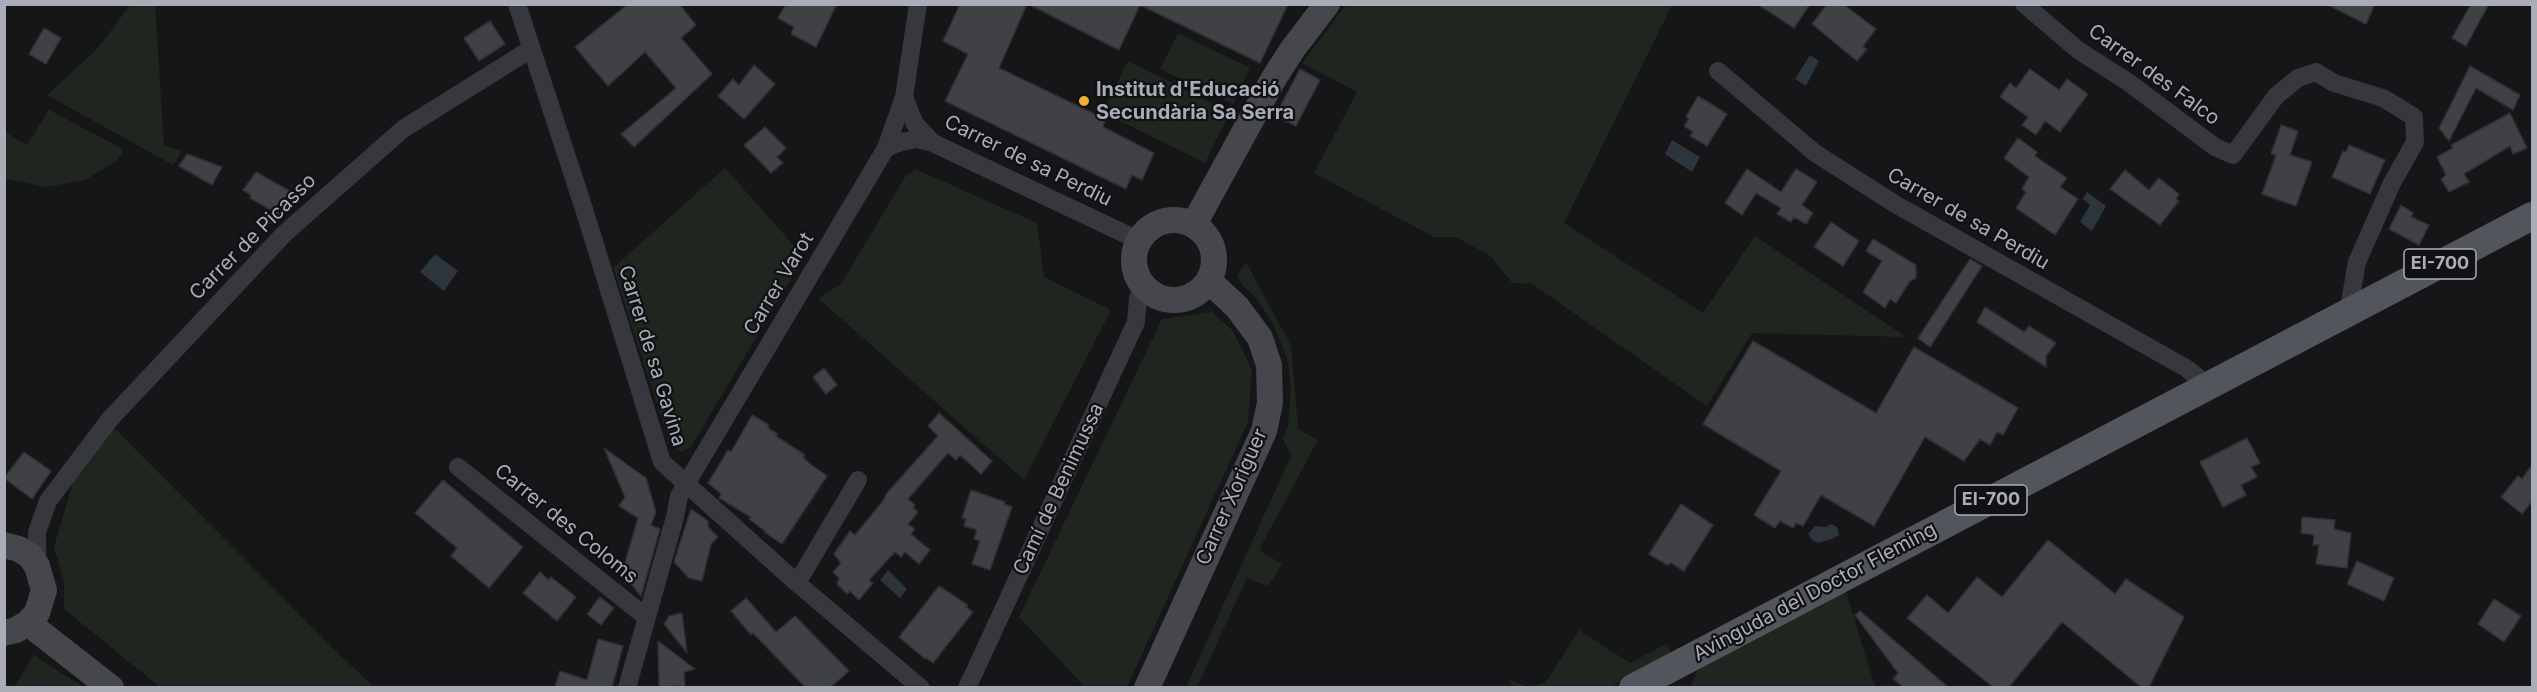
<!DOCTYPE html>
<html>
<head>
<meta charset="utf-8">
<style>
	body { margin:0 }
	#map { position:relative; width:2537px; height:692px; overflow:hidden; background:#161618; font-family:Inter,sans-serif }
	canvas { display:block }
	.frame { position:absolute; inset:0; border:6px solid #a8adb8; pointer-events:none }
</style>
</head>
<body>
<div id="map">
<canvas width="2537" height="692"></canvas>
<div class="frame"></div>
</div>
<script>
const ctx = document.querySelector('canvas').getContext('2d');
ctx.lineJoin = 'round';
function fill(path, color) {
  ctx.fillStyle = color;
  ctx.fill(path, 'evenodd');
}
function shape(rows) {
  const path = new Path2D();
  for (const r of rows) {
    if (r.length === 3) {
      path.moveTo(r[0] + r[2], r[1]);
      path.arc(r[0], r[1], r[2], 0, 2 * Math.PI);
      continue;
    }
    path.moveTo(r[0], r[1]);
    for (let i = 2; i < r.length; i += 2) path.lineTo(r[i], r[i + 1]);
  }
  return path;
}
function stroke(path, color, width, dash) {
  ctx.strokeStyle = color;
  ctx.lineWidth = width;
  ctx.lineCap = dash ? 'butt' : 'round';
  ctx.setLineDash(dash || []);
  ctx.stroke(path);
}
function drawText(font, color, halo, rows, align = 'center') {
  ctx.font = font + ' Inter,sans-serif';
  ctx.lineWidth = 4.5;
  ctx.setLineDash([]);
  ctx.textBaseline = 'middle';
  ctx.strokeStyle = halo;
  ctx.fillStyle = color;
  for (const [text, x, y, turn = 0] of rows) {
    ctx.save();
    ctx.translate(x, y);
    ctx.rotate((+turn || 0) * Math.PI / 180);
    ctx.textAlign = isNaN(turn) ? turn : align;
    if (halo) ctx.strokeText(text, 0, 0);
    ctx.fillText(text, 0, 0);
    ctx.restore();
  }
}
fill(shape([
	[131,4,155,5,164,145,182,151,173,165,47,95,97,49],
	[1347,4,1672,5,1564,223,1703,313,1755,236,1906,337,1752,333,1707,406,1532,284,1512,283,1492,257,1456,237,1434,237,1314,173,1357,92,1302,63],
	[1178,33,1250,68,1233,104,1160,69],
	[1128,61,1230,112,1205,163,1102,112],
	[49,110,121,148,122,154,115,162,85,180,47,187,5,179,5,132,27,145],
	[725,168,804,257,691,447,681,452,674,445,670,444,613,268],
	[915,169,1037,223,1044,277,1111,310,1024,480,818,298,841,284,905,177],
	[1246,262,1291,346,1298,429,1318,440,1259,550,1282,564,1268,586,1247,578,1197,687,1186,687,1291,456,1283,439,1288,426,1291,386,1287,357,1273,324,1257,299,1242,285,1237,275],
	[1212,312,1233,331,1252,370,1248,422,1127,687,1085,687,1019,617,1162,319],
	[113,427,342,657,374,687,160,687,64,609,64,582,54,547,73,482],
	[1845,588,1875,687,1694,688,1691,685,1698,669],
	[1579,630,1630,663,1666,644,1673,654,1610,687,1511,687,1510,680,1528,687,1545,683],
	[34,655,83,687,14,687]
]), '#1e261f');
fill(shape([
	[1810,55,1819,61,1806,86,1795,79],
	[1672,140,1700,157,1692,172,1665,154],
	[2087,192,2106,206,2092,231,2080,222,2090,205,2083,199],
	[435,254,458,271,444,291,420,272],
	[1831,524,1837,527,1839,535,1832,539,1818,543,1812,540,1808,534,1815,526,1826,527],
	[888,570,907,589,900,598,880,580]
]), '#2c353c');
const building = shape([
	[628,4,679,4,696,25,681,38,712,74,634,147,621,134,676,88,645,52,608,86,575,47,628,4],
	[786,4,837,4,816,47,791,34,794,27,778,18,786,4],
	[960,4,1027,4,999,68,1105,119,1103,127,1154,153,1142,180,1132,175,1126,189,945,101,968,54,943,41,960,4],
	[1028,4,1288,4,1260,63,1140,5,1119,50,1028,4],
	[1757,4,1810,4,1794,28,1757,4],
	[1827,4,1843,4,1876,29,1863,46,1867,49,1857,61,1812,24,1827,4],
	[2326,4,2375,4,2366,24,2326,4],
	[2471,4,2489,4,2466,46,2452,38,2471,4],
	[490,21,505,44,479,61,464,38,490,21],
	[44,28,61,38,46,64,29,54,44,28],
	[754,65,775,84,744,119,718,96,733,79,739,85,754,65],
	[2470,66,2520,95,2513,110,2476,88,2449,141,2439,128,2470,66],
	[1300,69,1320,80,1296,126,1275,116,1300,69],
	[2030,69,2059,90,2067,79,2088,94,2060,132,2045,121,2036,135,2022,125,2028,117,2000,97,2010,83,2016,88,2030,69],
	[1698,96,1727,114,1707,146,1690,136,1693,132,1684,126,1689,119,1686,117,1698,96],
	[2510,113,2527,148,2513,154,2510,146,2464,174,2469,182,2449,192,2441,179,2446,175,2437,157,2453,148,2451,145,2510,113],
	[2281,125,2298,131,2290,155,2312,162,2296,206,2262,194,2276,155,2271,154,2281,125],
	[765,127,786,148,777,157,783,163,771,173,744,145,765,127],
	[2018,138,2037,152,2035,156,2067,178,2060,187,2078,199,2055,235,2016,208,2026,192,2022,189,2029,177,2004,158,2018,138],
	[2349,145,2385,160,2370,194,2332,177,2343,151,2346,152,2349,145],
	[187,154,222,167,212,185,179,166,187,154],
	[1747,169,1781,192,1796,169,1817,182,1802,205,1813,213,1806,224,1794,217,1791,222,1777,214,1781,208,1756,193,1742,215,1725,203,1747,169],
	[2125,170,2149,190,2159,178,2179,194,2176,199,2179,201,2160,225,2110,189,2125,170],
	[256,172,295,194,283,217,250,198,251,195,243,190,256,172],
	[2401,205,2413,213,2411,217,2429,225,2419,245,2389,229,2401,205],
	[1831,222,1859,241,1843,266,1814,247,1831,222],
	[1873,239,1916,265,1916,278,1910,281,1896,303,1890,299,1885,308,1863,292,1882,261,1866,251,1873,239],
	[1970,259,1982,266,1930,347,1918,338,1970,259],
	[1985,307,2024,332,2029,326,2056,343,2046,356,2046,367,1977,322,1985,307],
	[1753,341,1876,413,1914,347,2018,408,2003,435,1997,432,1990,445,1980,439,1964,461,1925,437,1874,526,1821,495,1803,526,1796,523,1793,528,1780,521,1775,528,1754,515,1781,471,1703,424,1753,341],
	[824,368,837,385,826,394,813,377,824,368],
	[939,413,992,461,981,474,960,455,956,460,948,453,908,499,915,505,913,508,918,512,908,524,915,529,911,534,930,550,919,564,905,552,901,557,895,552,869,580,873,583,859,600,850,591,847,594,837,584,839,578,833,572,841,563,834,554,850,531,855,535,883,501,887,493,938,436,928,426,939,413],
	[752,415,769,425,768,428,778,434,776,436,805,455,803,457,809,463,827,476,782,544,764,532,765,531,749,519,751,517,719,498,721,494,708,483,728,450,731,452,752,415],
	[2247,438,2260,463,2251,467,2257,477,2241,485,2246,495,2223,507,2200,462,2247,438],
	[604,448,646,478,656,512,651,525,660,529,641,596,622,573,638,518,619,506,625,497,604,448],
	[24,452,51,471,32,499,4,478,24,452],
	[2532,465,2532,501,2522,514,2501,497,2518,476,2522,479,2532,465],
	[443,480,523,547,489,588,451,556,457,548,415,513,443,480],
	[971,490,1005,502,1004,504,1012,507,990,570,972,564,980,541,974,539,977,530,964,526,966,519,962,518,971,490],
	[1681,504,1713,525,1684,571,1671,563,1667,565,1649,554,1681,504],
	[691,509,708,521,708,527,718,537,711,544,702,581,689,578,674,562,691,509],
	[2302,517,2335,520,2334,529,2351,533,2347,568,2316,564,2319,545,2313,545,2314,535,2301,533,2302,517],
	[2048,540,2115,594,2126,579,2184,617,2149,687,2141,687,2062,622,2009,687,1993,687,1907,618,1927,595,1948,613,1977,577,2002,597,2048,540],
	[2357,561,2394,578,2384,601,2347,584,2357,561],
	[540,572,549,580,551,577,576,597,557,621,523,593,540,572],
	[939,586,968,605,966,607,973,612,933,663,926,658,925,659,899,637,939,586],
	[600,597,614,608,601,625,587,614,600,597],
	[746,598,776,632,795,616,849,671,831,687,805,687,753,633,751,635,731,611,746,598],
	[2494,599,2521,616,2504,642,2478,624,2494,599],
	[1860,611,1948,687,1903,687,1893,679,1898,673,1855,615,1860,611],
	[682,613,687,653,664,624,669,616,682,613],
	[598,639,623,646,612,687,555,687,560,671,587,680,598,639],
	[658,641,695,669,684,672,685,686,659,687,658,641]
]);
fill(building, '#404145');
stroke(building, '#303034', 1.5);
stroke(shape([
	[517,4,584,209,662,462,797,583,921,688],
	[918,4,904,97,915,124,933,143,1138,240],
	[2024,4,2078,50,2128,82,2215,147,2233,155,2276,96,2298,78,2316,72,2334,83,2383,98,2414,117,2415,142,2392,183,2357,262,2348,313],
	[1718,71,1815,153,1895,204,2186,368,2209,386],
	[886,148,901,142,917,139,933,143],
	[458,467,646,617],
	[37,566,37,532,48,501,110,419,284,234,403,129,531,49],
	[797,583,858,480],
	[627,688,675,517,679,496,886,148,904,97],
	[967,688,1136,322,1138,298,1146,290]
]), '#37383d', 18);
stroke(shape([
	[1174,260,40],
	[1194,224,1274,78,1292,50,1327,4],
	[4,545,19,549,30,556,37,566,44,590,37,613,28,623,16,630,4,633],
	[28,623,111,688],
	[1147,688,1264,431,1270,403,1269,365,1260,338,1237,307,1209,281]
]), '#45474d', 26);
stroke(shape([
	[1633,688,2532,216]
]), '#53555c', 28);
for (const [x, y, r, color] of [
	[1084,101,6,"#f2b134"]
]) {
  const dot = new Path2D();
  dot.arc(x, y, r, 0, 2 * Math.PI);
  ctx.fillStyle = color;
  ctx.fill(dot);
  stroke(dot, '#111113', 2);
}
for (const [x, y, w] of [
	[2440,264,72],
	[1991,500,72]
]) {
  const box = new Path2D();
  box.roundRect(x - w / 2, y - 15, w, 30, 4.5);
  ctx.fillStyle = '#111113';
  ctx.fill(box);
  stroke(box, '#a8adb8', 1.5);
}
drawText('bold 18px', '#a8adb8', null, [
	["EI-700",2440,264],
	["EI-700",1991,500]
]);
drawText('20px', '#a8adb8', '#111113', [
	["Carrer des Falco",2154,75,36],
	["Carrer de sa Perdiu",1028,161,26],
	["Carrer de sa Perdiu",1968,219,30],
	["Carrer de Picasso",253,237,-45],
	["Carrer Varot",779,284,-59],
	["Carrer de sa Gavina",652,356,73],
	["Camí de Benimussa",1059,489,-65],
	["Carrer Xoriguer",1232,497,-66],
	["Carrer des Coloms",566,524,39],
	["Avinguda del Doctor Fleming",1815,592,-28]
]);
drawText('bold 20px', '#a8adb8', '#111113', [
	["Institut d'Educació",1096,90],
	["Secundària Sa Serra",1096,113]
], 'left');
</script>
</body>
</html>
